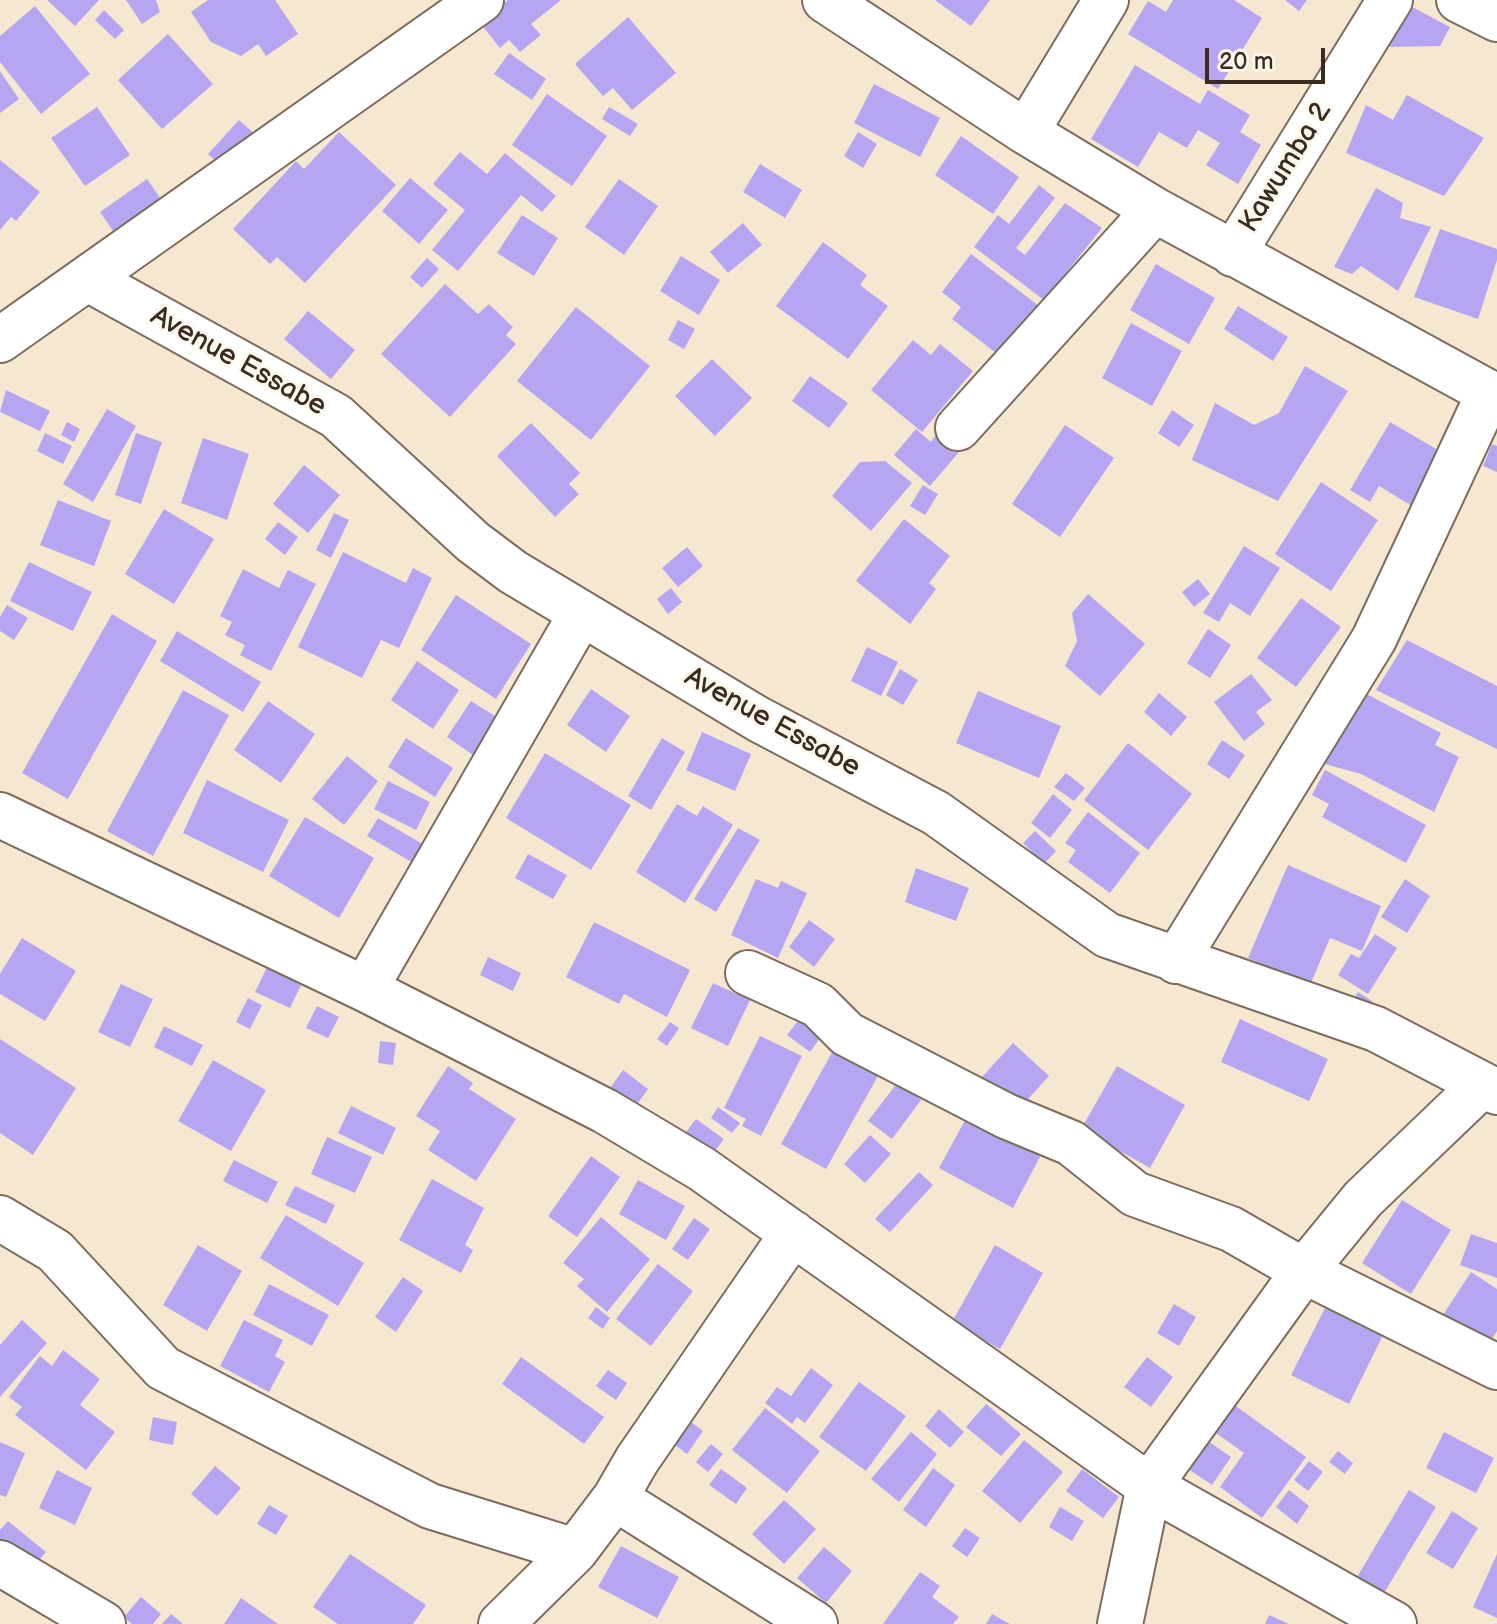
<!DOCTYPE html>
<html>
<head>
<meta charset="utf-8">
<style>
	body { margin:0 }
	#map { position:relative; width:1497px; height:1624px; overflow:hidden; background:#f6e7d1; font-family:"Balsamiq Sans",sans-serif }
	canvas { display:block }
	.scale { position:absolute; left:1205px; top:48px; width:120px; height:36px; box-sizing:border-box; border:4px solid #3b2a1e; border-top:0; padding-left:10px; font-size:24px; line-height:28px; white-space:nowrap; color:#3b2a1e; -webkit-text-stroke:6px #fbf7ec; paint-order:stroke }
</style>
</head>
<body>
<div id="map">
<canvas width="1497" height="1624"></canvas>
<div class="scale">20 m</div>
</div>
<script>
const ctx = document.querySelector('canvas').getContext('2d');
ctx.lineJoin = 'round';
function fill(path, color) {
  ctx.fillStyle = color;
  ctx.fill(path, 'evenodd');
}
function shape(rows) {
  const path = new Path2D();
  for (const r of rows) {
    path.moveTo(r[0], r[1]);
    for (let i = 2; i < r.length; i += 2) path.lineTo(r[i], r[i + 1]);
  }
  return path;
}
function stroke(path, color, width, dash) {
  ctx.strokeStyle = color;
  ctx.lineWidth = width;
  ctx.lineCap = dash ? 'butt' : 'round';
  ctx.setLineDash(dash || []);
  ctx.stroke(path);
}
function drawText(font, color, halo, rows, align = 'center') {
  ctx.font = font + ' "Balsamiq Sans",sans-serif';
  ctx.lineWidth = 6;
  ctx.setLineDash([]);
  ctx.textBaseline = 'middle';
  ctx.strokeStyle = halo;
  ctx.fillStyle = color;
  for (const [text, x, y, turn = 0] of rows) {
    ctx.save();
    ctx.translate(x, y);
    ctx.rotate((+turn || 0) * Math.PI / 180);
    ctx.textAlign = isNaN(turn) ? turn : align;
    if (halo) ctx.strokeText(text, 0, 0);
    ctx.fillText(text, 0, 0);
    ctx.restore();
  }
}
fill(shape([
	[47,0,99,0,75,26],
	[126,0,156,0,160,12,142,24],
	[208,0,275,0,298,34,266,56,258,44,241,56,211,42,191,12],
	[508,0,561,0,531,24,541,35,520,52,509,40,500,48,480,23],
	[935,0,990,0,971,26],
	[1173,0,1234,0,1262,18,1218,89,1128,34,1148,1,1166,12],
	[1285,0,1307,0,1299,11],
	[1399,0,1450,27,1440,46,1391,47,1377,40],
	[35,6,90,74,41,114,0,62,0,36],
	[104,10,124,30,115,39,95,20],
	[628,17,676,73,632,110,613,88,603,96,575,64],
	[168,34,213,84,162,129,118,80],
	[509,53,546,79,532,100,494,74],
	[1135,65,1200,104,1208,90,1250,115,1240,132,1261,145,1238,184,1206,165,1220,143,1198,130,1187,148,1159,132,1138,167,1091,139],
	[0,71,19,99,0,113],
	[874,84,940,118,920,157,854,123],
	[547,94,607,136,572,186,512,145],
	[1407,95,1484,138,1444,196,1346,153,1366,105,1393,120],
	[97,107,130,155,85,186,51,138],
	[609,107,638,124,630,136,602,119],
	[239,120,257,136,226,170,208,154],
	[339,132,396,185,305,283,277,257,270,264,233,229,296,161,304,169],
	[858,132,877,144,863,168,844,156],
	[961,136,1019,177,993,214,935,175],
	[460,152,487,174,505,153,556,196,542,212,521,195,458,271,432,250,465,210,433,184],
	[0,160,40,192,16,221,11,217,0,230],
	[760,164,802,190,785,218,743,192],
	[410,178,448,210,419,244,382,211],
	[147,179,167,208,120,241,100,212],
	[619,179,658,206,624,255,585,227],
	[1039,185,1055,198,1016,248,1025,255,1065,203,1102,228,1044,300,974,247,998,215,1009,224],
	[1376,188,1403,203,1400,218,1431,227,1398,291,1361,266,1352,274,1334,267],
	[522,215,558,238,534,276,497,253],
	[743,223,762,245,728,273,710,252],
	[1440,229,1497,249,1497,260,1478,319,1414,297],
	[823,242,867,275,860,285,888,306,848,359,776,306],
	[971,254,1039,306,1000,356,952,319,961,307,942,292],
	[681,256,720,280,699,315,660,291],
	[427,258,439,269,422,288,410,277],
	[1156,264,1215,298,1189,344,1130,310],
	[445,284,478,314,489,304,513,327,506,335,516,344,450,417,381,354],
	[1238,306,1288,337,1273,361,1224,329],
	[576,307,650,366,591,440,517,381],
	[308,311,355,350,331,379,284,339],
	[678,320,695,329,684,349,668,340],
	[1131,323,1182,351,1152,406,1102,378],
	[913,340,931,355,940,344,973,371,922,432,871,390],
	[712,359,752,398,715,436,675,396],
	[1305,366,1348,391,1278,501,1192,460,1215,403,1254,425,1279,413],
	[810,376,848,403,829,428,792,401],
	[6,390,50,411,40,431,0,412],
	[107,409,136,426,93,502,63,484],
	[1172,410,1194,425,1179,447,1158,433],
	[67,422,80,429,74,442,61,435],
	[1390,422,1443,453,1412,506,1379,486,1370,502,1350,490],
	[531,423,580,473,569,484,579,494,555,517,497,456],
	[1065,425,1114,458,1060,537,1012,504],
	[916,429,931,442,938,432,960,451,930,486,894,455],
	[45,433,72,446,63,464,37,451],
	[136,433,162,442,141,504,115,495],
	[203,438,249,454,227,520,181,503],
	[1492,444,1497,446,1497,472,1483,466],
	[885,461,912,483,871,531,832,496,860,462],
	[304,465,340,495,308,533,273,504],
	[1321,482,1378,520,1331,591,1275,554],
	[923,485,938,494,925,515,910,506],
	[58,500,111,521,94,566,40,545],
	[164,509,214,539,174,604,125,574],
	[334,513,349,520,331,558,316,550],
	[904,519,950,556,929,583,936,589,910,624,856,581],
	[278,522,298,537,285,555,265,539],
	[1244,546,1280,568,1250,616,1230,603,1219,622,1203,613],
	[687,547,703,566,678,587,662,568],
	[343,552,406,583,413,568,432,578,399,648,381,640,362,678,298,647],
	[29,562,92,592,73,631,10,601],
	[243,569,279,588,288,570,316,584,271,671,240,655,245,645,225,635,232,622,220,616],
	[1198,579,1210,594,1194,607,1182,592],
	[671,588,682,602,668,614,657,599],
	[1088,594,1145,644,1100,696,1065,666,1077,641,1072,613],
	[456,595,531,644,496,699,421,650],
	[1301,598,1341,627,1296,687,1257,658],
	[7,605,28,618,14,640,0,631,0,617],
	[112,614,157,641,68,799,22,773],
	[1208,629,1231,645,1210,678,1187,663],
	[177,631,261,682,243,712,160,661],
	[1407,640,1497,686,1497,749,1376,690],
	[867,647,898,662,881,696,851,681],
	[417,661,459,690,433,729,391,700],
	[900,669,918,680,903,705,886,695],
	[1251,674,1272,700,1256,712,1265,724,1244,741,1214,702],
	[591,689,630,716,606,752,567,725],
	[1357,689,1441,733,1435,745,1459,757,1434,812,1361,774,1325,764],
	[183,690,229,715,153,856,107,831],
	[978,691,1061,726,1039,778,956,743],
	[1159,693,1187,717,1171,736,1144,712],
	[268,701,315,734,281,783,234,750],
	[471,701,498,718,473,755,447,737],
	[702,732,751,754,735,791,686,770],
	[406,738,453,768,435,797,388,767],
	[662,738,685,752,651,810,628,796],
	[1222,740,1245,755,1229,779,1207,764],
	[1128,743,1192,794,1148,850,1084,800],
	[545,753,631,805,591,870,506,818],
	[347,756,378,781,344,825,312,799],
	[1325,770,1426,825,1406,863,1322,817,1329,804,1312,795],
	[1066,773,1085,788,1074,801,1054,787],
	[207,780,289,820,263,872,183,833],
	[388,781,430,802,416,830,374,809],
	[1053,794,1072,810,1050,838,1031,823],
	[677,804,697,816,703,806,733,825,685,903,636,872],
	[1088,812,1140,853,1110,893,1068,862,1076,850,1065,843],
	[305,817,374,858,339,918,269,876],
	[378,818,426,846,415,864,367,836],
	[738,828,760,840,716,912,694,899],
	[1035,831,1056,851,1044,864,1023,843],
	[528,854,567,875,553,899,515,878],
	[1288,865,1381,906,1362,951,1330,938,1310,985,1248,958],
	[916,868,969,888,956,921,905,902],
	[756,879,778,888,781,881,807,893,778,958,731,935],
	[1405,879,1430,896,1407,933,1381,917],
	[809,920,835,939,814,967,789,947],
	[594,922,690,970,667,1017,624,994,619,1004,566,977],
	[1375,934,1397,948,1368,994,1338,975,1351,954,1359,958],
	[22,938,76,971,45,1021,0,994,0,974],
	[488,957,521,973,513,991,480,975],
	[270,961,305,977,290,1008,255,992],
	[713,983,750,1000,728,1046,691,1028],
	[121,984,153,999,130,1047,98,1032],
	[1358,992,1372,1001,1365,1012,1351,1003],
	[248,998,262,1005,250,1029,236,1022],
	[317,1006,339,1017,328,1038,306,1028],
	[801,1017,823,1034,810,1052,787,1035],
	[1240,1019,1328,1059,1309,1101,1221,1062],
	[670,1022,679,1028,667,1046,657,1039],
	[164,1026,203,1045,192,1066,154,1047],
	[760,1036,802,1056,761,1136,742,1126,746,1119,724,1108],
	[0,1039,76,1088,33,1155,0,1133],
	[380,1041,396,1043,393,1065,378,1063],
	[1013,1043,1049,1076,1018,1110,982,1077],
	[834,1049,879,1074,826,1169,781,1144],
	[213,1060,266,1090,231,1151,178,1121],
	[448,1066,473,1083,469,1089,516,1119,476,1181,428,1150,440,1131,416,1116],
	[1117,1066,1185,1105,1150,1168,1081,1129],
	[623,1070,648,1089,630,1114,605,1095],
	[898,1082,921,1100,892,1139,868,1121],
	[351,1106,396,1128,383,1155,338,1133],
	[718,1107,740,1123,732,1133,711,1118],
	[969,1113,1042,1153,1013,1208,939,1168],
	[696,1119,724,1139,708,1160,680,1140],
	[870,1135,891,1154,865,1183,844,1164],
	[327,1137,372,1157,355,1193,311,1174],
	[591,1156,620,1177,577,1237,548,1216],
	[234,1160,278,1182,267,1203,223,1181],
	[919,1172,933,1185,890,1232,875,1219],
	[432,1179,484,1208,465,1245,473,1250,461,1273,399,1240],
	[638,1180,685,1206,666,1240,619,1214],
	[295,1186,335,1205,326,1224,285,1205],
	[1402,1200,1451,1230,1411,1294,1362,1263],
	[286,1215,364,1263,338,1306,260,1258],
	[601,1217,650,1259,607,1312,577,1286,584,1279,563,1263],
	[694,1218,710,1229,688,1260,672,1249],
	[1471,1234,1497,1243,1497,1278,1460,1265],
	[198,1245,242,1271,207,1331,163,1305],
	[995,1245,1043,1273,1000,1349,952,1322],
	[658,1264,693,1291,651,1346,616,1319],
	[1471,1272,1497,1289,1497,1331,1486,1348,1441,1318],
	[403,1277,423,1291,396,1332,375,1317],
	[269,1284,329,1315,312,1346,253,1315],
	[1174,1304,1196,1317,1179,1346,1157,1333],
	[1326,1306,1383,1335,1349,1404,1291,1375],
	[596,1307,610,1318,603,1329,588,1318],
	[22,1320,47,1343,0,1397,0,1345],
	[244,1320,283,1340,275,1356,285,1362,269,1392,220,1366],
	[63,1350,100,1379,80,1405,115,1432,86,1470,15,1415,22,1407,9,1397,40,1356,52,1366],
	[521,1357,604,1417,584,1444,502,1384],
	[1147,1357,1173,1377,1151,1407,1124,1387],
	[811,1368,833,1385,805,1423,797,1417,792,1424,765,1403,777,1387,791,1396],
	[608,1370,627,1383,616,1400,596,1386],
	[859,1382,906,1416,866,1471,819,1437],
	[1229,1401,1306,1457,1262,1518,1220,1487,1244,1453,1209,1428],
	[986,1404,1021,1434,1001,1456,966,1427],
	[765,1408,820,1451,787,1493,732,1450],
	[939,1409,964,1432,950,1448,925,1426],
	[679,1413,703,1431,687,1454,663,1436],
	[153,1417,177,1422,173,1445,149,1440],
	[911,1432,937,1454,899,1502,871,1479],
	[1444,1432,1494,1458,1476,1493,1426,1468],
	[1024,1440,1063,1472,1020,1523,982,1491],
	[1208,1441,1231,1457,1212,1485,1188,1469],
	[0,1442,25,1453,6,1497,0,1495],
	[711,1444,723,1454,708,1472,696,1462],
	[1338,1451,1353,1463,1345,1474,1329,1462],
	[1309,1461,1323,1472,1308,1491,1294,1480],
	[215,1466,241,1488,217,1516,191,1494],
	[933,1468,955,1485,926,1527,903,1510],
	[721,1469,747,1488,736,1504,709,1485],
	[1082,1469,1119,1497,1103,1518,1066,1491],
	[57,1470,92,1488,75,1525,39,1508],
	[1289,1490,1309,1506,1297,1524,1276,1507],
	[1409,1490,1436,1507,1384,1593,1357,1577],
	[784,1500,816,1529,784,1564,752,1534],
	[269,1505,288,1516,276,1535,257,1524],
	[1060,1507,1084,1521,1072,1541,1049,1527],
	[1452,1511,1478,1528,1453,1569,1426,1553],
	[8,1521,46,1552,29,1572,0,1547,0,1530],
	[965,1528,980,1538,967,1557,952,1546],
	[621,1546,679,1577,657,1618,598,1587],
	[824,1547,852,1571,826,1603,797,1578],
	[350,1554,426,1605,413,1624,338,1624,313,1607],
	[1497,1554,1497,1618,1473,1607],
	[920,1572,940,1586,932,1597,959,1617,953,1624,883,1624],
	[141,1597,161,1614,153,1624,132,1624,124,1617],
	[241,1598,278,1624,224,1624],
	[171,1614,183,1624,162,1624],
	[992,1614,1010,1624,986,1624],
	[1269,1615,1289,1624,1265,1624]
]), '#b6a6f2');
const minor = shape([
	[825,0,1026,132,1155,210,1497,397],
	[1459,0,1497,19],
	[1026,132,1106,0],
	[1233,254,1390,0],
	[88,279,336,416,473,542,513,572,758,719,936,813,1107,935,1376,1029,1497,1092],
	[0,340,481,0],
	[958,428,1155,210],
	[0,815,365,989,605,1111,702,1169,1149,1486,1394,1624],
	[1176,961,1374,639,1489,393],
	[748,973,818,1005,847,1034,1006,1116,1071,1143,1135,1194,1231,1229,1304,1271,1497,1367],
	[365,989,581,614],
	[0,1218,55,1251,163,1368,430,1506,575,1551,615,1498,637,1460,793,1233],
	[615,1498,815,1624],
	[0,1563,103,1624],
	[501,1624,575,1551],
	[1120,1624,1149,1486,1304,1271,1363,1199,1481,1086]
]);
stroke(minor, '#7c6c5d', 48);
stroke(minor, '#fff', 44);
drawText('28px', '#3b2a1e', '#fbf7ec', [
	["Kawumba 2",1286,168,-58],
	["Avenue Essabe",238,362,29],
	["Avenue Essabe",772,723,29]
]);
</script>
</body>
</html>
